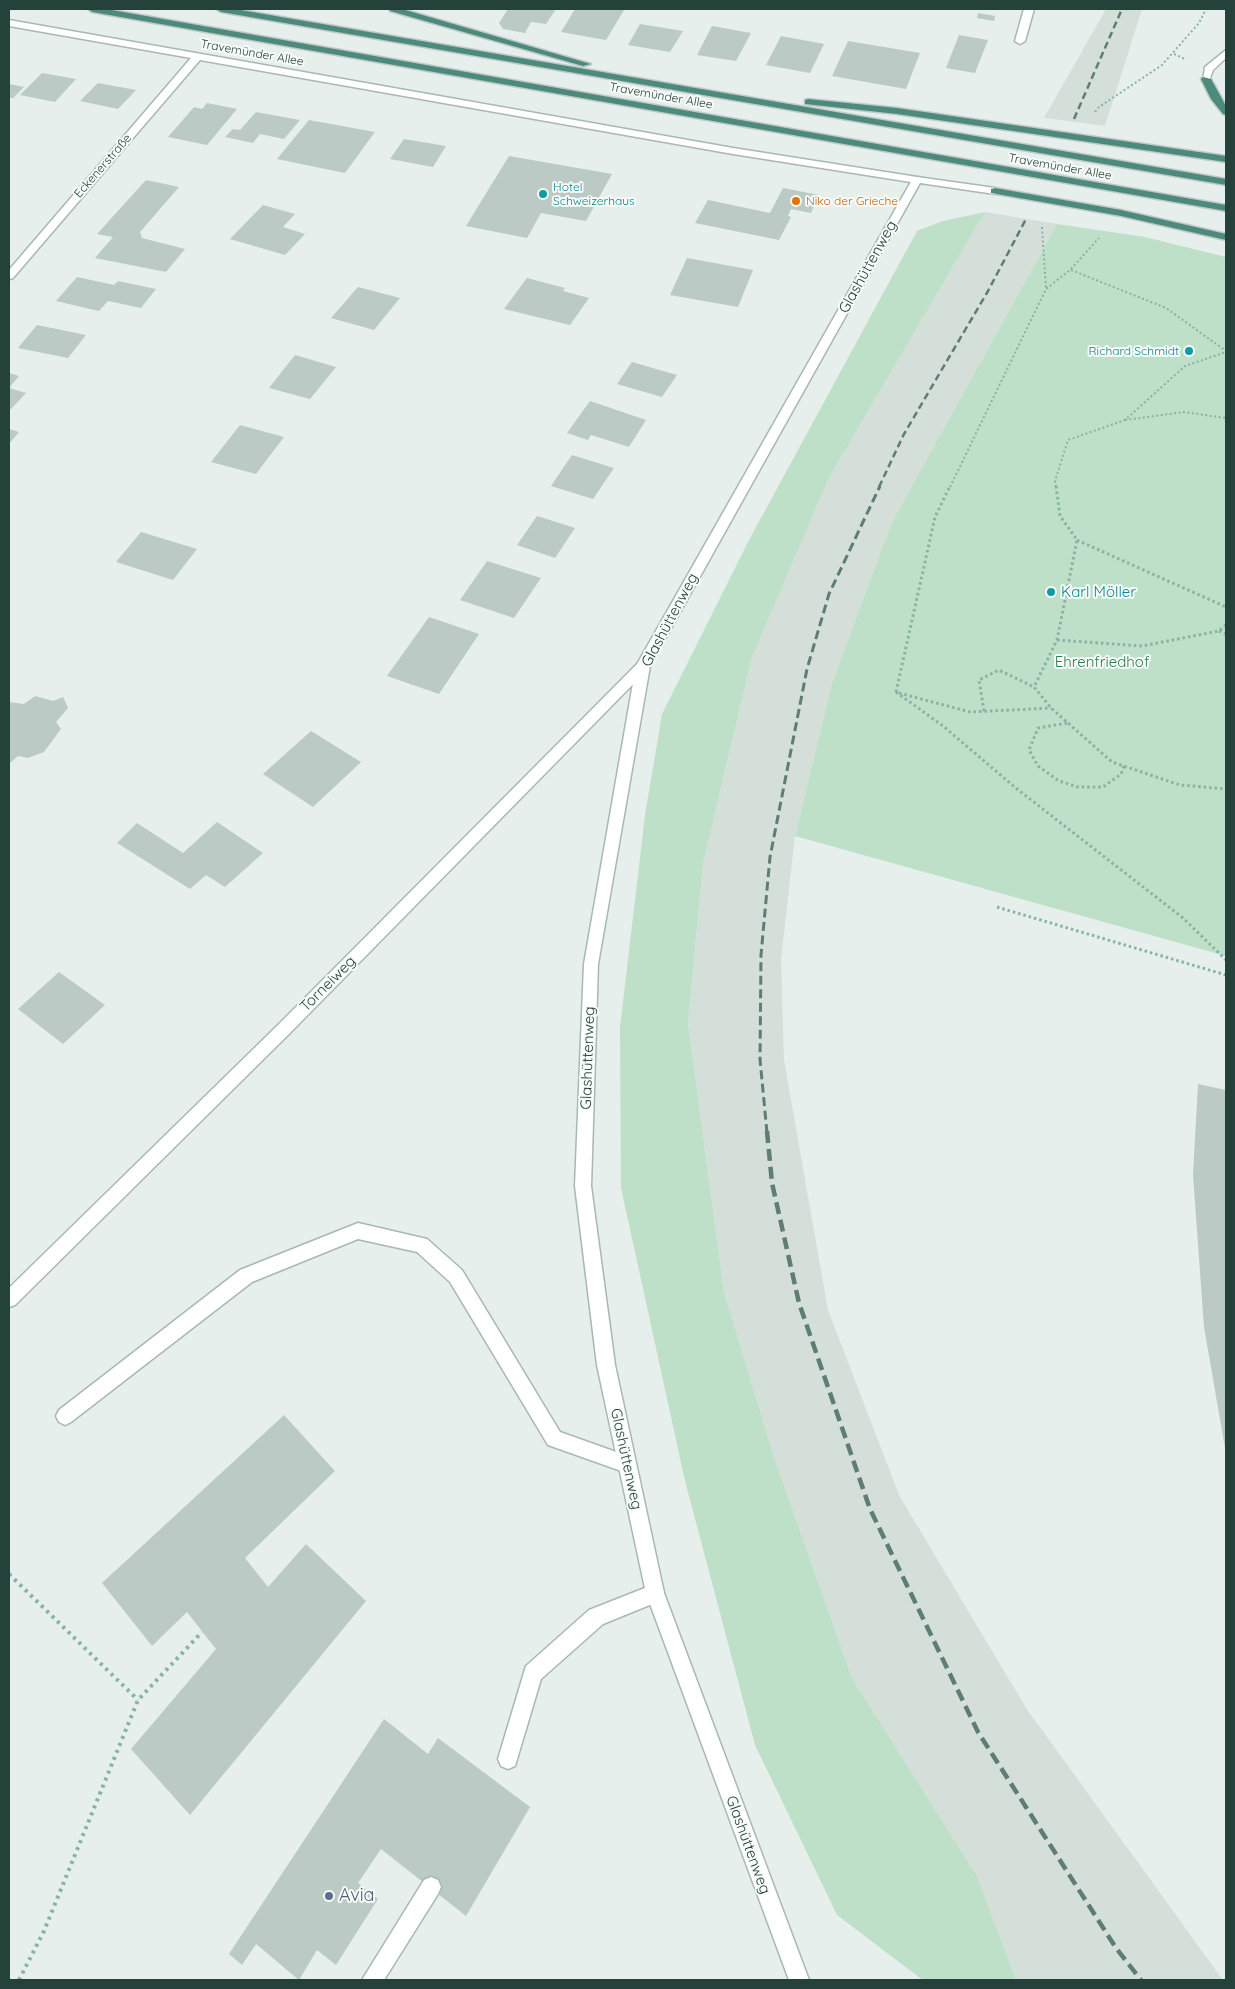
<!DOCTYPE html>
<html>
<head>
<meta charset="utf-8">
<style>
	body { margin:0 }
	#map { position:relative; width:1235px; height:1989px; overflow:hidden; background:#e6efeb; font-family:Quicksand,sans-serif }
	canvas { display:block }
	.frame { position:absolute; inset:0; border:10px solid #24423a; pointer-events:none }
</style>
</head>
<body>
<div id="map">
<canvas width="1235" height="1989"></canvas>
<div class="frame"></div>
</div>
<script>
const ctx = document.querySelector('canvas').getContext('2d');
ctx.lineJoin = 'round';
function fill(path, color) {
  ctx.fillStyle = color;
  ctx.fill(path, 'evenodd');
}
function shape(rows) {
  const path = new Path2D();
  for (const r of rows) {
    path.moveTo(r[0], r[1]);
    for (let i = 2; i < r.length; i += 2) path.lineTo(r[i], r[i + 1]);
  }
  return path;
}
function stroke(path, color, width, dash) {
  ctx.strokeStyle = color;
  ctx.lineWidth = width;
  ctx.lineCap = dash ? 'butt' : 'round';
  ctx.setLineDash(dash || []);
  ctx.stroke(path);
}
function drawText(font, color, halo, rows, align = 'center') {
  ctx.font = font + ' Quicksand,sans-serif';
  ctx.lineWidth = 4;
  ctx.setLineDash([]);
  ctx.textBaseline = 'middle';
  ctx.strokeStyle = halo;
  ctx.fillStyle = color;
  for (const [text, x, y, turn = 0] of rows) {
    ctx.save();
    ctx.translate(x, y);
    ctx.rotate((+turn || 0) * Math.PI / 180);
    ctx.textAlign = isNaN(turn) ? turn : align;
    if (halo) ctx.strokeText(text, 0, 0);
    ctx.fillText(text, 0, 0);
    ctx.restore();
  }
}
fill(shape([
	[1106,9,1142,9,1105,126,1044,118],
	[985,212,1057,224,891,524,832,683,795,836,781,960,784,1060,828,1310,899,1495,1026,1708,1223,1980,1016,1980,977,1876,852,1678,774,1457,724,1292,688,1023,703,864,752,657,830,476]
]), '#d4dfda');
fill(shape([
	[985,212,830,476,752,657,703,864,688,1023,724,1292,774,1457,852,1678,977,1876,1016,1980,928,1980,920,1978,837,1915,755,1745,685,1481,621,1188,620,1027,645,815,662,714,749,540,917,231,943,221],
	[1057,224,1145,237,1226,257,1226,956,795,836,832,683,891,524]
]), '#bfe0c8');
fill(shape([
	[508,9,556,9,546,24,531,22,525,33,503,29,499,23],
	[575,9,619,9,624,10,606,40,561,32],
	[978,13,995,16,994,21,977,18],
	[640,24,683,31,670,52,628,45],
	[712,26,751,33,736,61,697,55],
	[959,35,988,40,975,73,946,68],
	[781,36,824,44,810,73,766,65],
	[848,41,920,53,906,89,832,76],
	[42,73,76,79,55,102,20,95],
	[98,83,136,90,118,109,80,101],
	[9,84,24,87,13,98,9,98],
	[207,103,237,109,207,145,168,137,194,107,202,109],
	[256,112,300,120,284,139,260,134,253,143,225,137,233,129,240,130],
	[309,120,375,132,345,173,277,159],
	[404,139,446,146,433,167,390,159],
	[509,156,612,174,586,221,541,213,527,238,466,226],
	[146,180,179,187,140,232,142,238,185,249,166,272,95,258,113,237,97,234],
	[783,188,819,195,811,213,791,209,788,216,791,217,779,240,695,223,708,200,770,213],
	[263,205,295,214,283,227,305,234,285,255,230,239],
	[687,258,753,270,738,307,670,295],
	[77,277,114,285,118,281,156,289,141,308,108,301,99,311,56,301],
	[527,278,565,288,563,291,589,298,570,325,504,309],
	[358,287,400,298,374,330,331,318],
	[37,325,86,335,68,358,18,348],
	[295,355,336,367,310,399,269,388],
	[632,362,677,375,662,397,617,384],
	[9,373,19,376,9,388,26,393,11,409,9,409],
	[590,401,646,420,629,447,591,435,588,440,567,433],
	[240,425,284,437,256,474,211,462],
	[9,429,19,432,9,444],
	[572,455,614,468,593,499,551,486],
	[537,516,575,528,555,558,517,545],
	[141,532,197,549,173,580,116,562],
	[487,561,541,578,514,618,460,600],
	[429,617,479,634,439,694,387,676],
	[35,696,53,701,63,697,68,708,56,722,61,729,44,752,28,758,18,756,9,764,9,702,24,704],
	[311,731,361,762,313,807,263,774],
	[217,822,263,853,225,887,206,875,190,889,117,843,137,823,183,853],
	[59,972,105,1005,63,1044,18,1009],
	[1198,1084,1226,1090,1225,1448,1204,1327,1193,1175],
	[284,1415,335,1471,245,1558,268,1587,306,1544,366,1601,190,1815,131,1749,216,1649,187,1612,152,1646,102,1583],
	[384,1719,428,1754,438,1738,530,1807,466,1916,381,1849,358,1883,378,1899,336,1965,317,1950,299,1980,256,1944,242,1965,229,1954]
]), '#bbcac4');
const service = shape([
	[1024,9,1034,9,1025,41,1020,44,1015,41,1024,9],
	[358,1223,427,1239,462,1270,560,1432,633,1458,636,1464,633,1470,627,1473,548,1445,450,1282,417,1252,358,1239,252,1282,71,1422,65,1425,59,1422,56,1416,59,1410,240,1270,358,1223],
	[655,1584,662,1586,664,1593,662,1600,603,1624,541,1679,515,1766,508,1769,501,1766,498,1759,526,1666,589,1610,655,1584],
	[431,1877,438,1880,441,1887,438,1894,384,1980,362,1980,424,1880,431,1877]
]);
const minor = shape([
	[9,20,733,148,917,177,922,180,917,183,733,154,200,60,13,278,9,279,9,270,191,58,9,26,9,20],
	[1226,50,1226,58,1213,70,1209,81,1203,81,1205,67,1226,50],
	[643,661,648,663,650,666,648,669,289,1034,15,1305,9,1307,9,1288,279,1024,638,663,643,661]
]);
const tertiary = shape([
	[917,177,995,188,1000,191,995,194,920,183,650,666,598,964,591,1186,615,1365,664,1593,809,1980,789,1980,646,1593,597,1365,575,1186,584,964,636,666,912,180,917,177]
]);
const trunk = shape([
	[88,9,106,9,1226,205,1226,211,92,12,88,9],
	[216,9,235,9,1226,179,1226,185,221,12,216,9],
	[389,9,402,9,591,64,583,66,390,11,389,9],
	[1203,77,1211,79,1226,106,1226,115,1223,114,1211,99,1201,79,1203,77],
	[808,99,897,108,1226,156,1226,162,897,114,805,104,805,100,808,99],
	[995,188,1121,210,1226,234,1226,240,1121,216,991,193,991,189,995,188]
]);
stroke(service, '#a8b8b2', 3);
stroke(minor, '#a8b8b2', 3);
stroke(tertiary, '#a8b8b2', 3);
stroke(trunk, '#c2cac8', 3);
stroke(shape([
	[1174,54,1185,59],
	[1095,112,1099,107,1162,65,1199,23,1206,9],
	[1042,227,1046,288],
	[1071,270,1166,308,1226,351],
	[1125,420,1184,412,1226,418],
	[950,487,1046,289,1070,270,1099,238],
	[1056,487,1055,481,1068,440,1125,420,1185,366,1226,352]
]), '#86b3a5', 2, [2, 2.5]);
stroke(shape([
	[1056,486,1060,516,1077,540,1057,640,1034,687,1051,708,1112,762,1180,785,1226,789],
	[1077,540,1226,607],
	[1219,631,1226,634],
	[1057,640,1142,646,1219,631,1226,625],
	[896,692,935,517,950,486],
	[896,692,943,726,1017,789,1183,918,1226,960],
	[899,693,970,712,1051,708],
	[984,711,979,680,999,670,1034,687],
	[1067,723,1038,728,1029,750,1038,766,1059,781,1078,787,1103,787,1121,774,1124,766],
	[997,907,1226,975]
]), '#86b3a5', 3, [2.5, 3]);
stroke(shape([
	[9,1574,138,1700],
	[19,1980,44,1931,138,1700,202,1632]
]), '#86b3a5', 4, [3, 4.5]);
fill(service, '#fff');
fill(minor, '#fff');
fill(tertiary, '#fff');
fill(trunk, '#4c8a7c');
stroke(shape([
	[1074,119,1122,9],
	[879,487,904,434,988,291,1026,219]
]), '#5f7d75', 2.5, [7, 4]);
stroke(shape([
	[767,1133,760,1059,761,955,770,857,807,669,829,594,880,486]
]), '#5f7d75', 3, [9, 4.5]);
stroke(shape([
	[767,1131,772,1183,799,1303,870,1509,978,1732,1116,1948,1141,1980]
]), '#5f7d75', 4.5, [12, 6]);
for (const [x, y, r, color] of [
	[543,194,5,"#0f9aa8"],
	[796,201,5,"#e8710a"],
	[1189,351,5,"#0f9aa8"],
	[1051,592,5,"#0f9aa8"],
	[329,1896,5,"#5c6f8a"]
]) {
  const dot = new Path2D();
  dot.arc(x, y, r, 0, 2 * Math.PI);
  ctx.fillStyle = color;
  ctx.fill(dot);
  stroke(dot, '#f7fbf9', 2);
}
drawText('12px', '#24423a', '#f7fbf9', [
	["Travemünder Allee",252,53,10],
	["Travemünder Allee",661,96,10],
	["Eckenerstraße",103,166,-49],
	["Travemünder Allee",1060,167,10]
]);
drawText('12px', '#0d838f', '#f7fbf9', [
	["Hotel",553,187],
	["Schweizerhaus",553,201],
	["Richard Schmidt",1179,351,"right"]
], 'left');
drawText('12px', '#c56008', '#f7fbf9', [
	["Niko der Grieche",806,201]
], 'left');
drawText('15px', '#24423a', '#f7fbf9', [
	["Glashüttenweg",868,267,-61],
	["Glashüttenweg",670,620,-62],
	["Torneiweg",328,984,-45],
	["Glashüttenweg",588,1058,-88],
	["Glashüttenweg",626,1459,78],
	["Glashüttenweg",748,1845,70]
]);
drawText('15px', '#0d838f', '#f7fbf9', [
	["Karl Möller",1061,592]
], 'left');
drawText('15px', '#2d7a4b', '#f7fbf9', [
	["Ehrenfriedhof",1102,662]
]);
drawText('18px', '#4e5e75', '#f7fbf9', [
	["Avia",339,1896]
], 'left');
</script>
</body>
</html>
